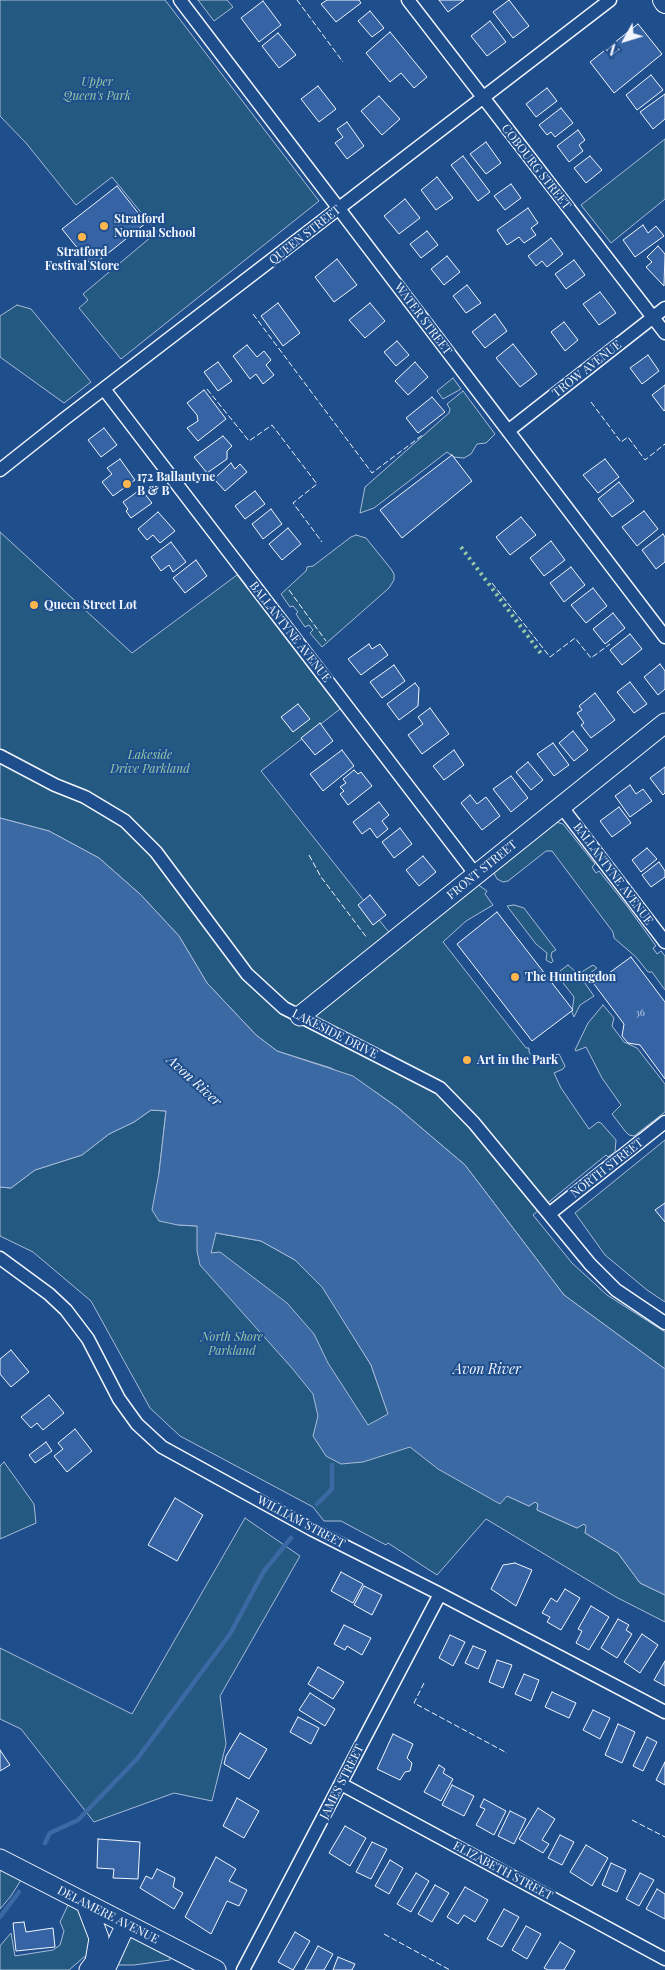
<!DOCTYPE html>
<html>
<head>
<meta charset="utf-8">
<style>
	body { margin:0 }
	#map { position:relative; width:665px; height:1970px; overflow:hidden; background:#1f4e8c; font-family:"Playfair Display",serif }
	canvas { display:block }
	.north { position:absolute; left:600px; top:15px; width:50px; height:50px; -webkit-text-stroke:4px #1f4e8c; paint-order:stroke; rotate:231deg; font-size:14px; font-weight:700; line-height:20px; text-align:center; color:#f2f6ff }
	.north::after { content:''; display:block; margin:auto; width:18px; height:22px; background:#f2f6ff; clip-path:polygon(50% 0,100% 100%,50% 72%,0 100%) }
</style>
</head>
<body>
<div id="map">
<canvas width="665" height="1970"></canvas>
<div class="north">N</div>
</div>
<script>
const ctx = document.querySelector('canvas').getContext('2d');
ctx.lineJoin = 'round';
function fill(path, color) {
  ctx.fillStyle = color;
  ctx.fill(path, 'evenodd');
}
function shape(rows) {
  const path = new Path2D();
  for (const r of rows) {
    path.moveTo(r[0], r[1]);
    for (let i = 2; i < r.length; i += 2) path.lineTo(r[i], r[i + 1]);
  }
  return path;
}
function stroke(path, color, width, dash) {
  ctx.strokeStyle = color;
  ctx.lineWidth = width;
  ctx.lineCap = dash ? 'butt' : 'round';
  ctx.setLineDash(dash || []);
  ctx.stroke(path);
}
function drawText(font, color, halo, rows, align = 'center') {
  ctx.font = font + ' "Playfair Display",serif';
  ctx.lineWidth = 4;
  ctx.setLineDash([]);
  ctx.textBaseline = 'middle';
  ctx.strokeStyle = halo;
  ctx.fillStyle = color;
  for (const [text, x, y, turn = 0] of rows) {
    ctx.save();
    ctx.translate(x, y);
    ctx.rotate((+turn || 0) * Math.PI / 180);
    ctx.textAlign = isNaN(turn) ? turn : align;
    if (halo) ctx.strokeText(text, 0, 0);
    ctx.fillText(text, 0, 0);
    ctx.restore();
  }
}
const green = shape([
	[0,0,165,0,319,201,121,359,79,308,88,300,83,294,157,232,112,177,76,205,26,143,0,116,0,0],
	[198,0,227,0,233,7,214,21,198,0],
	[665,139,665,199,611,243,581,205,665,139],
	[17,305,31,309,91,382,64,403,0,357,0,316,17,305],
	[453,378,461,389,443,399,437,391,453,378],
	[463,391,495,434,486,443,477,444,471,454,464,458,454,457,447,452,374,508,360,513,365,487,449,413,450,409,447,404,463,391],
	[0,532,132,653,237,575,340,709,261,771,399,945,477,884,487,891,485,894,493,905,466,921,443,942,526,1048,529,1048,529,1052,535,1060,559,1054,565,1066,563,1069,554,1073,561,1088,589,1129,598,1122,601,1123,616,1140,615,1152,608,1157,606,1155,533,1215,572,1263,607,1295,665,1332,665,1369,564,1295,465,1165,398,1108,377,1093,331,1068,277,1051,256,1035,207,983,179,936,141,895,99,858,49,831,0,818,0,532],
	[356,535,366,538,391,569,394,574,394,580,389,588,322,647,310,633,313,630,309,625,305,627,296,614,298,612,293,606,290,607,281,594,306,571,307,567,313,566,351,537,356,535],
	[553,821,563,824,595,864,592,867,596,873,599,871,627,906,656,946,653,948,657,954,661,951,665,956,665,990,652,972,648,972,636,957,614,938,613,932,552,851,546,851,508,881,503,882,497,879,492,869,553,821],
	[514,905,524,908,556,950,552,952,551,956,553,961,551,963,546,960,547,953,536,944,507,906,514,905],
	[568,965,577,973,580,973,593,965,597,968,582,979,594,996,580,1005,574,1017,572,1012,574,997,556,974,568,965],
	[603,1005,614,1018,612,1026,624,1042,637,1048,665,1084,665,1112,634,1136,629,1135,625,1131,612,1114,621,1105,602,1078,586,1047,576,1051,575,1050,588,1023,603,1005],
	[151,1110,166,1111,159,1173,178,1225,197,1226,216,1233,261,1241,295,1260,323,1287,371,1365,389,1416,507,1496,529,1506,535,1502,538,1504,537,1510,577,1528,583,1524,587,1526,585,1533,618,1553,640,1583,665,1595,665,1622,616,1597,486,1519,437,1575,388,1543,386,1545,341,1521,324,1521,313,1507,180,1436,150,1408,91,1301,33,1252,0,1236,0,1187,11,1188,35,1170,82,1155,109,1134,134,1122,151,1110],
	[665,1140,665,1302,647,1290,605,1255,575,1213,665,1140],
	[4,1462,34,1504,36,1523,0,1539,0,1466,4,1462],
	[245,1518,300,1556,220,1696,226,1744,212,1801,174,1793,94,1822,21,1729,0,1719,0,1648,132,1714,245,1518],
	[0,1869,21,1880,11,1896,0,1909,0,1869],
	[68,1905,78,1909,92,1929,89,1957,84,1957,69,1970,0,1970,0,1946,11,1933,15,1956,53,1950,60,1945,64,1931,60,1922,68,1905],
	[130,1937,170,1957,170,1960,134,1965,119,1965,117,1963,130,1937]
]);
fill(green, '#245a82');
stroke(green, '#a8bbd7', 1);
const water = shape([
	[0,818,49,831,99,858,141,895,179,936,207,983,256,1035,277,1051,353,1076,398,1108,465,1165,564,1295,665,1369,665,1595,640,1583,618,1553,585,1533,586,1526,584,1524,577,1528,537,1510,538,1504,535,1502,529,1506,507,1496,500,1504,438,1469,410,1447,363,1462,341,1464,326,1456,313,1436,318,1416,313,1394,291,1367,200,1265,197,1251,197,1226,178,1225,159,1221,152,1210,159,1173,166,1111,151,1110,134,1122,109,1134,82,1155,35,1170,11,1188,0,1187,0,818],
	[216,1233,261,1241,295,1260,322,1287,371,1365,388,1414,368,1425,328,1363,314,1334,287,1303,220,1252,211,1253,216,1233]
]);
fill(water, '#3b69a3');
stroke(water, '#a8bbd7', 1);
stroke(shape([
	[317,1504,332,1489,332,1465],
	[45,1843,50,1833,78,1820,137,1759,230,1634,264,1571,291,1538],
	[0,1917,19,1892]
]), '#3b69a3', 4.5);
const building = shape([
	[327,0,359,0,361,3,336,22,321,4,327,0],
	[439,0,464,0,448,12,439,0],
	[509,0,529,26,513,38,493,12,509,0],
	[263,1,281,25,259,42,241,18,263,1],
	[370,11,384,28,372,37,358,21,370,11],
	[490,21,506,42,487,56,471,36,490,21],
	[638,24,662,54,614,93,590,62,638,24],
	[390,32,427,77,414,88,401,73,390,82,366,53,390,32],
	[278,33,296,55,279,68,262,46,278,33],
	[651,75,663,90,637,110,626,95,651,75],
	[318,86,336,109,319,122,301,99,318,86],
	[547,88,557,101,536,117,526,104,547,88],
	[665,94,665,119,653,129,640,112,665,94],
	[379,96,400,119,382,135,361,111,379,96],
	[561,108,573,123,555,137,551,132,547,135,539,125,561,108],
	[347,122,364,146,347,159,335,143,343,137,337,129,347,122],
	[578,130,585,140,579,145,583,151,569,162,557,146,578,130],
	[486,142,501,163,486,174,470,154,486,142],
	[463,156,490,192,478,201,451,165,463,156],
	[590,156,602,170,586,183,574,168,590,156],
	[437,177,453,198,436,210,421,190,437,177],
	[511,184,521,198,505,210,494,196,511,184],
	[117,186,146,223,92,266,62,229,117,186],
	[405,199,420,218,399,234,384,216,405,199],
	[528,208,538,223,531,228,536,235,524,243,519,237,507,245,497,230,528,208],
	[643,225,648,233,656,226,664,236,635,257,623,240,643,225],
	[427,231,438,245,421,258,410,244,427,231],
	[551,238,563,254,547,267,542,261,536,266,528,256,551,238],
	[658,246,665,254,664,286,646,267,652,262,647,257,658,246],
	[447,256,460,272,444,285,431,269,447,256],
	[337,259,357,285,334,302,315,277,337,259],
	[574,260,585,275,566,289,555,274,574,260],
	[467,285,481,303,466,313,453,296,467,285],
	[600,292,616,313,599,325,583,304,600,292],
	[278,303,300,333,283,346,261,316,278,303],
	[370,303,385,321,365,338,349,320,370,303],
	[495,314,507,331,485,348,472,332,495,314],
	[564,322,578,340,565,351,551,332,564,322],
	[397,341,409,355,396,366,384,352,397,341],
	[513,344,537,374,520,387,496,358,513,344],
	[247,345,257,357,264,351,271,360,266,365,274,375,263,384,256,374,250,379,233,356,247,345],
	[648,355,659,371,642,384,630,368,648,355],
	[218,362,232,381,218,391,204,372,218,362],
	[415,362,428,377,408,395,395,381,415,362],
	[665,385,665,410,664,411,652,395,665,385],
	[204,390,226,419,198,441,187,428,198,421,197,415,187,403,204,390],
	[432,397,445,412,418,433,406,418,432,397],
	[104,428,117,445,101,457,88,440,104,428],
	[223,436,232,446,227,451,227,459,207,473,194,457,223,436],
	[452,455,472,481,402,538,380,510,452,455],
	[120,459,135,480,113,496,102,482,112,474,107,468,120,459],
	[605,459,619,477,598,493,583,475,605,459],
	[231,463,235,469,240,464,247,472,225,491,214,479,231,463],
	[619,482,634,501,612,517,598,499,619,482],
	[141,489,152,503,131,518,126,511,128,509,123,502,141,489],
	[255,491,265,504,245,519,235,506,255,491],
	[271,509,282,524,263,539,252,524,271,509],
	[644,511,658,529,637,546,622,527,644,511],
	[158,512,175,531,160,543,153,535,147,540,138,529,158,512],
	[521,517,536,535,510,555,496,537,521,517],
	[288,528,301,544,282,560,269,544,288,528],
	[663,534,665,537,665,562,656,569,642,550,663,534],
	[551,541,565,560,544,576,530,558,551,541],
	[171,542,186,562,173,572,169,565,161,571,151,557,171,542],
	[196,560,207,576,185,593,173,578,196,560],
	[571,567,585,585,564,602,550,583,571,567],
	[593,588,607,606,586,623,571,605,593,588],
	[613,613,625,628,605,644,593,629,613,613],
	[630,634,642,649,622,665,610,650,630,634],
	[369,644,372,649,380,644,388,655,361,675,348,659,369,644],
	[660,664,665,671,665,689,658,695,644,677,660,664],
	[394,665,405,681,382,698,370,682,394,665],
	[630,682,647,704,634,713,617,692,630,682],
	[415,683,419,688,418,706,399,720,387,704,415,683],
	[595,693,615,720,591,738,581,725,584,723,577,713,582,710,579,706,595,693],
	[298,704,310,719,293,732,281,717,298,704],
	[430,708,449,734,422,754,408,735,423,724,418,717,430,708],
	[320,723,333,741,315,755,301,738,320,723],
	[573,731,588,750,574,761,559,743,573,731],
	[553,743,569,765,554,776,537,754,553,743],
	[342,750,354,766,323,791,310,774,342,750],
	[454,750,464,765,444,780,433,766,454,750],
	[528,762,543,780,531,790,516,772,528,762],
	[665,767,665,793,663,795,650,778,665,767],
	[354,770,358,774,361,772,372,786,348,805,340,794,344,791,340,787,346,783,343,779,354,770],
	[511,776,528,798,511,812,493,789,511,776],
	[630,785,636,794,643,789,652,801,630,817,615,796,630,785],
	[470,795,477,804,486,797,500,816,482,830,461,803,470,795],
	[379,802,389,815,382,821,388,829,377,838,370,828,362,834,353,822,379,802],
	[619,807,631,823,612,837,600,821,619,807],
	[400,828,412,844,394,858,382,842,400,828],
	[647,848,657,859,641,872,632,860,647,848],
	[423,856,436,872,419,886,406,870,423,856],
	[659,862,665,871,665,877,651,887,642,875,659,862],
	[370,895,386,915,373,925,358,905,370,895],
	[497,912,573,1010,532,1041,457,944,497,912],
	[631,957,665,1002,665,1079,640,1045,628,1043,622,1036,624,1024,594,984,631,957],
	[665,1203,665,1222,655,1210,665,1203],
	[11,1350,29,1372,11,1387,0,1374,0,1359,11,1350],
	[49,1395,64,1413,43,1430,37,1423,31,1428,21,1417,49,1395],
	[75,1429,92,1451,67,1472,54,1456,63,1449,58,1443,75,1429],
	[46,1442,52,1451,35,1463,29,1455,46,1442],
	[175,1498,203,1515,177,1561,148,1545,175,1498],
	[515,1563,532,1570,516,1606,491,1589,503,1565,515,1563],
	[341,1572,363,1584,353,1603,331,1591,341,1572],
	[364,1586,382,1595,372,1615,354,1605,364,1586],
	[565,1589,580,1598,561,1630,547,1622,550,1617,542,1613,551,1598,557,1602,565,1589],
	[591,1606,609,1617,589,1650,576,1643,582,1631,578,1629,591,1606],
	[618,1619,629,1625,626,1630,632,1634,617,1658,601,1648,618,1619],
	[344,1625,371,1638,362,1655,347,1646,345,1650,334,1644,344,1625],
	[642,1634,658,1645,640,1673,624,1662,642,1634],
	[450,1635,465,1642,453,1666,439,1658,450,1635],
	[473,1646,486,1651,478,1669,465,1663,473,1646],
	[497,1660,512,1665,503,1688,489,1682,497,1660],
	[665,1661,665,1686,654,1680,665,1661],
	[318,1667,344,1682,333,1699,308,1684,318,1667],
	[524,1674,539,1680,531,1701,515,1694,524,1674],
	[552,1692,576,1703,569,1718,545,1707,552,1692],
	[310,1693,335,1709,325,1726,299,1710,310,1693],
	[593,1710,610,1718,600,1739,583,1730,593,1710],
	[298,1717,319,1728,311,1744,290,1732,298,1717],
	[618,1724,635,1732,622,1763,605,1755,618,1724],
	[240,1733,267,1749,249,1779,224,1764,226,1756,240,1733],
	[393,1734,413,1744,407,1758,412,1763,410,1771,405,1772,400,1780,377,1769,393,1734],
	[647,1737,657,1742,643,1771,633,1766,647,1737],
	[0,1750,10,1765,0,1771,0,1750],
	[665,1762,665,1785,656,1780,665,1762],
	[439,1765,445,1769,443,1773,453,1779,441,1801,424,1792,439,1765],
	[452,1785,474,1796,464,1816,442,1805,452,1785],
	[237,1798,259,1811,244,1838,223,1826,237,1798],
	[484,1799,506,1811,494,1835,476,1825,485,1809,480,1807,484,1799],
	[538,1808,555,1819,542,1840,549,1844,543,1853,519,1839,538,1808],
	[510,1811,526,1819,514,1844,498,1836,510,1811],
	[345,1826,366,1838,350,1866,329,1853,345,1826],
	[560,1835,574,1842,562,1865,548,1858,560,1835],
	[98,1839,140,1842,138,1879,113,1878,114,1869,97,1868,98,1839],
	[372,1842,387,1849,371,1879,356,1872,372,1842],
	[586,1845,608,1858,592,1886,570,1872,586,1845],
	[216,1857,236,1869,229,1881,247,1890,239,1906,227,1901,211,1934,185,1917,216,1857],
	[390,1860,403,1868,389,1894,375,1886,390,1860],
	[611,1863,626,1870,617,1892,602,1885,611,1863],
	[157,1869,175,1878,173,1887,183,1893,174,1909,140,1888,146,1876,152,1879,157,1869],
	[416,1873,429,1881,411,1912,397,1904,416,1873],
	[640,1873,654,1880,639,1906,626,1899,640,1873],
	[435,1885,449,1893,432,1922,418,1914,435,1885],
	[465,1887,488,1900,475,1922,464,1915,458,1924,447,1917,465,1887],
	[657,1889,665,1894,665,1919,646,1909,657,1889],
	[504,1909,519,1917,502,1947,487,1939,504,1909],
	[24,1922,26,1932,53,1928,55,1947,16,1951,13,1923,24,1922],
	[526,1926,541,1934,527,1959,512,1950,526,1926],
	[295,1932,310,1941,293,1970,278,1962,295,1932],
	[560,1942,575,1951,564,1970,548,1970,544,1968,560,1942],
	[318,1946,333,1954,324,1970,305,1970,318,1946],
	[338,1957,355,1964,352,1970,333,1970,338,1957]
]);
fill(building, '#3563a3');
stroke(building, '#f2f6ff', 1);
const street = shape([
	[180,0,665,637],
	[408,0,665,333],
	[104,389,476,875],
	[508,431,665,308],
	[0,470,63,420,610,0],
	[0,756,55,785,85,797,125,821,156,852,247,974,284,1008,440,1088,474,1123,590,1264,616,1290,665,1323],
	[561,806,665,942],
	[549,1214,665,1122],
	[0,1258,49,1294,66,1310,88,1339,119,1399,137,1424,162,1447,311,1529,440,1594,665,1712],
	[341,1784,665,1959],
	[243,1970,440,1594]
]);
const secondary = shape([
	[300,1016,665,723],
	[0,1859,216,1970],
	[86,1904,99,1938,95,1962,89,1970],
	[105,1970,126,1924]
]);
const primary = shape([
	[663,0,665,3]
]);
stroke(street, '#f2f6ff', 15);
stroke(secondary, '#f2f6ff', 21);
stroke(primary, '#f2f6ff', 22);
stroke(street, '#1f4e8c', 12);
stroke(secondary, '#1f4e8c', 19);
stroke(primary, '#1f4e8c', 20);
stroke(shape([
	[461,547,542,655]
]), '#97c8a6', 4, [2.5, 4]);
stroke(shape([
	[297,0,343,62],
	[253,314,372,473,424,434],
	[207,389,249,441,272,425,317,484,293,503,322,542],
	[591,402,621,442,628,437,645,460,665,444],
	[492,583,550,657,575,638,591,658,610,644],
	[289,590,326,641],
	[309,855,321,877,367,938],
	[424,1683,414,1703,507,1753],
	[632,1820,665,1837],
	[384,1934,450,1970]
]), '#f2f6ff', 1, [6, 2.5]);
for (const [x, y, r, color] of [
	[104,226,5,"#ffb74d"],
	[82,237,5,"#ffb74d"],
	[127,484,5,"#ffb74d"],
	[34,605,5,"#ffb74d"],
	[515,977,5,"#ffb74d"],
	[467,1060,5,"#ffb74d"]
]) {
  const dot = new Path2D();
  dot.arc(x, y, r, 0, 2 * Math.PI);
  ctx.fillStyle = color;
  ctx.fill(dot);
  stroke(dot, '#1f4e8c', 2);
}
drawText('10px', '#c3d1e8', null, [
	["36",640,1013]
]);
drawText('italic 12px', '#97c8a6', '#1f4e8c', [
	["Upper",97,82],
	["Queen's Park",97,96],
	["Lakeside",150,755],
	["Drive Parkland",150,769],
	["North Shore",232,1337],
	["Parkland",232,1351]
]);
drawText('12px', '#f2f6ff', '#1f4e8c', [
	["COBOURG STREET",536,167,52],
	["QUEEN STREET",305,235,-38],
	["WATER STREET",423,319,53],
	["TROW AVENUE",587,369,-38],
	["BALLANTYNE AVENUE",290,632,52],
	["FRONT STREET",482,870,-39],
	["BALLANTYNE AVENUE",613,874,53],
	["LAKESIDE DRIVE",335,1034,27],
	["NORTH STREET",607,1168,-38],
	["WILLIAM STREET",301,1522,28],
	["JAMES STREET",342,1782,-63],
	["ELIZABETH STREET",503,1871,28],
	["DELAMERE AVENUE",108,1915,27]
]);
drawText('bold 12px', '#f2f6ff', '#1f4e8c', [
	["Stratford",114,219],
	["Normal School",114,233],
	["Stratford",82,252,"center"],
	["Festival Store",82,266,"center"],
	["172 Ballantyne",137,477],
	["B & B",137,491],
	["Queen Street Lot",44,605],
	["The Huntingdon",525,977],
	["Art in the Park",477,1060]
], 'left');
drawText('italic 14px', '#f2f6ff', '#1f4e8c', [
	["Avon River",194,1081,42],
	["Avon River",487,1370]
]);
</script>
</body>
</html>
